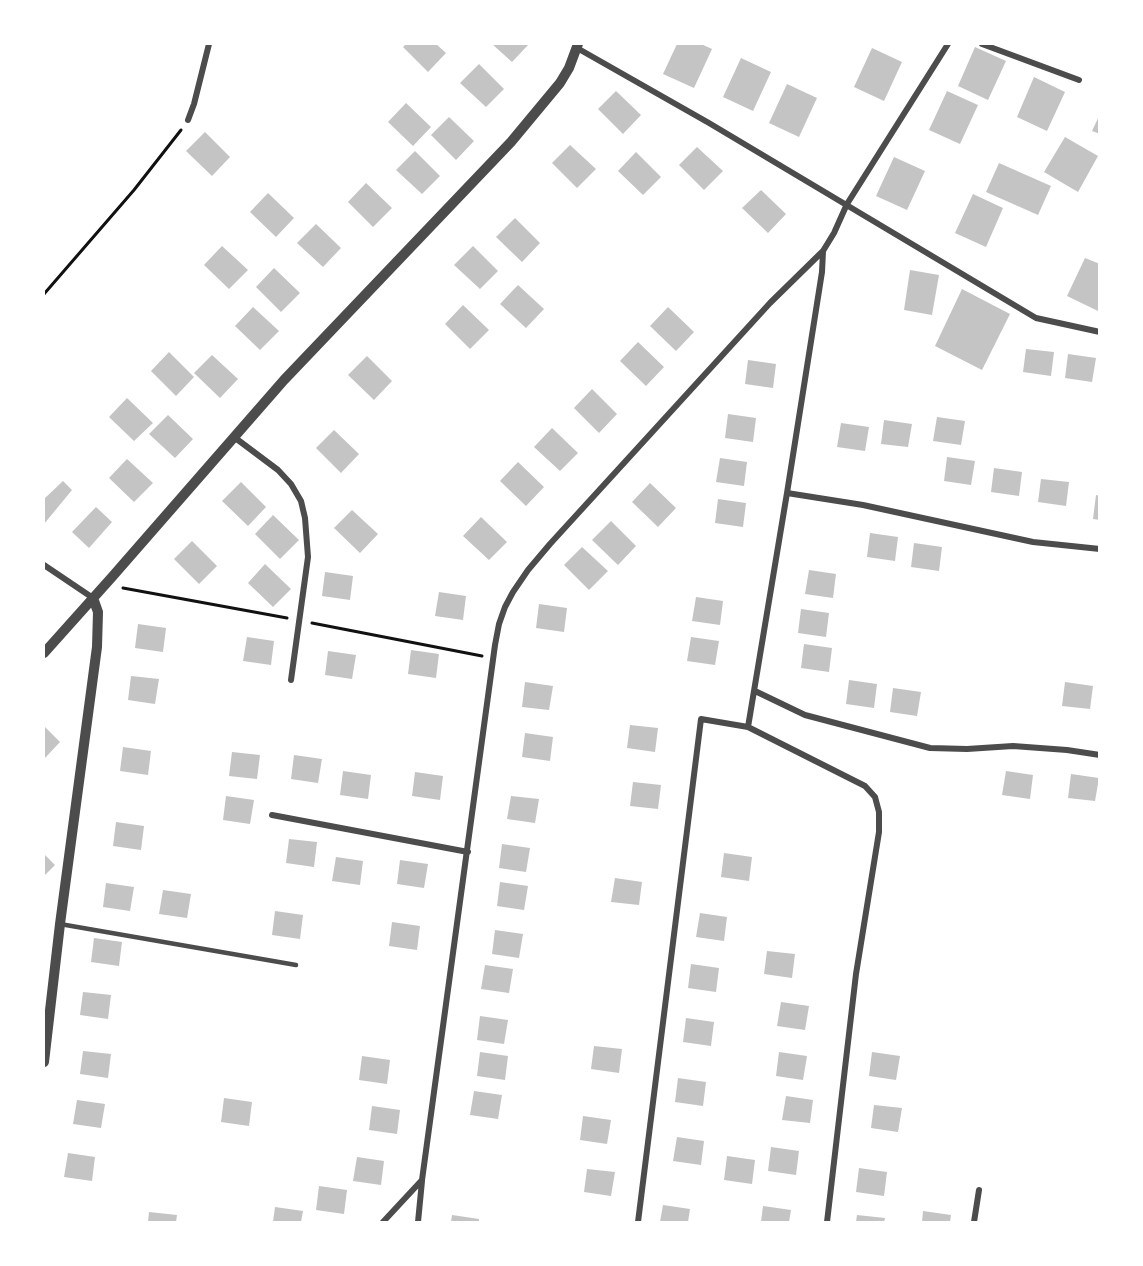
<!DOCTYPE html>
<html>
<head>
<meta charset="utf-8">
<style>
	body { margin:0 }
	#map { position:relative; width:1143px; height:1266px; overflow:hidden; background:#fff; font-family:Rubik,sans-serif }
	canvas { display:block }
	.frame { position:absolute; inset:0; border:45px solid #fff; pointer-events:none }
</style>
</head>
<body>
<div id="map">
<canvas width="1143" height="1266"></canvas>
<div class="frame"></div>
</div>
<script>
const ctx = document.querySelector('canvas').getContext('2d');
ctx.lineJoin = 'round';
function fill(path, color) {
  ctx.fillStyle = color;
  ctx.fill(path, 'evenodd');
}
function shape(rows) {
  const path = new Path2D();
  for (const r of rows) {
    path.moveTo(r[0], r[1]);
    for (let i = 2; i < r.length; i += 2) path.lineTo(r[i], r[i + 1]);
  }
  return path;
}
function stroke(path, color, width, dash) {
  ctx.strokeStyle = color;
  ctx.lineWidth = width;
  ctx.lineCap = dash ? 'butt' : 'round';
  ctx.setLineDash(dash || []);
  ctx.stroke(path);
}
fill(shape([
	[406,44,436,44,446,53,428,72,403,47],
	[492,44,529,44,512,62],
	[677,44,701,44,712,49,694,88,663,74],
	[975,47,1006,61,988,100,958,86],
	[872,48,902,62,884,101,854,87],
	[741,58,771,72,753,111,723,97],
	[479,64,504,89,486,107,460,83],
	[1034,77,1065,92,1047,131,1017,117],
	[787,84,817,98,799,137,769,123],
	[616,91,641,115,623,134,598,109],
	[947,91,978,105,960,144,929,130],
	[406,103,431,127,413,146,388,122],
	[1100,114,1100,134,1092,131],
	[449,117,474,141,456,160,431,135],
	[205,132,230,157,212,176,186,151],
	[1065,137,1098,156,1078,192,1044,172],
	[570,145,596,169,577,188,552,163],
	[697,147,723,171,704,190,679,165],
	[415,151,440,176,422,194,396,170],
	[636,152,661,177,643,195,618,171],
	[894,157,925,171,907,210,876,196],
	[999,163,1051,186,1038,215,986,192],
	[366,183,392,208,373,227,348,202],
	[761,190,786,214,768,233,742,208],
	[268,193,294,218,276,237,250,212],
	[973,194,1003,208,986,247,955,233],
	[515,218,540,243,522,262,496,237],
	[316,224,341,248,323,267,297,243],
	[222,246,248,270,229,289,204,265],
	[473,246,498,271,480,289,454,265],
	[1085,258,1100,264,1098,311,1067,296],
	[274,268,300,293,281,312,256,287],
	[910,270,939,275,932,315,904,310],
	[518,285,544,309,526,328,500,304],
	[962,289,1010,314,982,370,935,346],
	[463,305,489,330,470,349,445,324],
	[253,307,279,331,260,350,235,326],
	[668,307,694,332,676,351,650,326],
	[638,342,664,367,646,386,620,361],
	[1026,349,1054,352,1051,376,1023,372],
	[169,352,194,377,176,396,151,371],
	[1068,354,1096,358,1092,382,1065,378],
	[212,355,238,379,220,398,194,373],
	[367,356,392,381,374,400,348,375],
	[748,360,776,364,773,388,745,384],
	[592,389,617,414,599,433,574,408],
	[127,398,153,423,134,441,109,417],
	[728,414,756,418,753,442,725,438],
	[168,415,193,439,175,458,149,434],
	[937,417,965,421,961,445,933,441],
	[884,420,912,424,908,447,881,444],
	[841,423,869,427,865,451,837,447],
	[552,428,578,453,560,471,534,447],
	[334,430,359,454,341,473,316,448],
	[947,457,975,461,971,485,944,481],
	[720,458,747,462,744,486,716,482],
	[127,459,153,483,134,502,109,478],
	[518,462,544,487,526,506,500,481],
	[994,468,1022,472,1019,496,991,492],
	[1041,479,1069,482,1066,506,1038,502],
	[63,481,72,490,44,524,44,499],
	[241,482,266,507,248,526,222,501],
	[650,483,676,508,658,527,632,502],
	[1096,495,1100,496,1100,520,1093,519],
	[718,499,746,503,743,527,715,523],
	[96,507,112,522,89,548,72,532],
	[352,510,378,534,360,553,334,528],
	[273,515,299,540,280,559,255,534],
	[481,517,507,542,489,560,463,536],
	[611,521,636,546,618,565,592,540],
	[870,533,898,537,895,561,867,557],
	[192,541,217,566,199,584,174,559],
	[914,543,942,547,939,571,911,567],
	[582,547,608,571,589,590,564,565],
	[265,564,291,589,273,607,248,583],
	[809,570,836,574,833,598,805,594],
	[325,572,353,576,350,600,322,596],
	[439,592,466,596,463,620,435,616],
	[696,597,723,601,720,625,692,621],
	[539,604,567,608,564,632,536,628],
	[801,609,829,613,826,637,798,633],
	[138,624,166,628,163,652,135,648],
	[247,637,274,641,271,665,243,661],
	[691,637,719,641,715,665,687,661],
	[804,644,832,648,829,672,801,668],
	[411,650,439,654,436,678,408,674],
	[328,651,356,655,352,679,325,675],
	[131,676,159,679,155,704,128,700],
	[849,680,877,684,874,708,846,704],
	[525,682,553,686,549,710,522,707],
	[1065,682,1093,686,1090,709,1062,706],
	[893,688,921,692,917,716,890,712],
	[630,725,658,728,655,752,627,748],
	[44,726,60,742,44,759],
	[525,733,553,737,550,761,522,757],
	[123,747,151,751,148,775,120,771],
	[232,752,260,755,257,779,229,776],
	[294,755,322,759,318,783,291,779],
	[343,771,371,775,368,799,340,795],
	[1006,771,1033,775,1030,799,1002,795],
	[415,772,443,776,440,800,412,796],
	[1071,774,1099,778,1095,801,1068,798],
	[633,782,661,785,658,809,630,806],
	[226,796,254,800,250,824,223,820],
	[511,796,539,799,535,823,507,819],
	[116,822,144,826,141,850,113,846],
	[289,839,317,842,314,867,286,863],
	[502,844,530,848,526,872,499,868],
	[724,853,752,857,749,881,721,877],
	[44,854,55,865,44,876],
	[336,857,363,861,360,885,332,881],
	[400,860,428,864,424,888,397,884],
	[615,878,642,882,639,905,611,902],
	[500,882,528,886,524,910,497,906],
	[106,883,134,887,130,911,103,907],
	[163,890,191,894,187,918,159,914],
	[275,911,303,915,300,939,272,935],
	[700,913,727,917,724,941,696,937],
	[392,922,420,926,417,950,389,946],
	[495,930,523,934,519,958,492,954],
	[94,938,122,942,119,966,91,962],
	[767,951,795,954,792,978,764,974],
	[691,964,719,968,716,992,688,988],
	[485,965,513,969,509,993,481,989],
	[83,992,111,995,108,1019,80,1015],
	[781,1002,809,1006,805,1030,777,1026],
	[480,1016,508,1020,504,1044,477,1040],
	[686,1018,714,1022,711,1046,683,1042],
	[594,1046,622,1049,619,1073,591,1069],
	[83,1051,111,1054,108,1078,80,1074],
	[480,1052,508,1056,505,1080,477,1076],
	[779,1052,807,1056,803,1080,776,1076],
	[872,1052,900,1056,896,1080,869,1076],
	[362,1056,390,1060,387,1084,359,1080],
	[678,1078,706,1082,703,1106,675,1102],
	[474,1091,502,1095,498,1119,470,1115],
	[786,1096,813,1100,810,1123,782,1120],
	[224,1098,252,1102,249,1126,221,1122],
	[77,1100,105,1104,101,1128,73,1124],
	[874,1105,902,1108,898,1132,871,1128],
	[372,1106,400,1110,397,1134,369,1130],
	[583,1116,611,1120,607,1144,580,1140],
	[677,1137,704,1141,701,1165,673,1161],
	[771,1147,799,1151,796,1175,768,1171],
	[68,1153,95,1157,92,1181,64,1177],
	[727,1156,755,1160,752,1184,724,1180],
	[357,1157,384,1161,381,1185,353,1181],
	[859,1168,887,1172,884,1196,856,1192],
	[587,1169,615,1172,611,1196,584,1192],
	[319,1186,347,1190,344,1214,316,1210],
	[663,1205,690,1209,688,1222,660,1222],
	[763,1206,791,1210,789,1222,761,1222],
	[275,1207,303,1211,301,1222,273,1222],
	[923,1211,951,1215,950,1222,922,1222],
	[149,1212,177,1215,176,1222,148,1222],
	[452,1215,479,1219,479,1222,451,1222],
	[857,1215,885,1218,884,1222,856,1222]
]), '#c4c4c4');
stroke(shape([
	[44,294,134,190,181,130],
	[123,588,287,618],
	[312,623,482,656]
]), '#111', 3);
stroke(shape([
	[60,924,296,965]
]), '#4c4c4c', 4.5);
stroke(shape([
	[982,44,1079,80],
	[577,48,709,123,1036,318,1100,332],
	[188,120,194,104,209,44],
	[234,437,278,470,291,484,301,501,305,518,308,557,291,680],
	[787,493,863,505,1033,542,1100,549],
	[44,565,93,598],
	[755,691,805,715,930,748,967,749,1013,746,1067,750,1100,755],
	[748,727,787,493,822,272,823,251],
	[272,815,468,852],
	[383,1222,422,1180,495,645,499,624,505,607,513,592,528,570,550,544,770,303,823,251,834,233,847,204,948,44],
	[418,1222,422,1181],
	[638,1222,701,719,748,727,865,786,875,797,879,812,879,832,856,974,827,1222],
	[974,1222,979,1190]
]), '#4c4c4c', 6);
stroke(shape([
	[44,653,112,577,284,380,511,142,560,83,569,68,578,44],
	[44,1062,60,924,97,647,98,612,93,598]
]), '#4c4c4c', 10);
</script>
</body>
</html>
